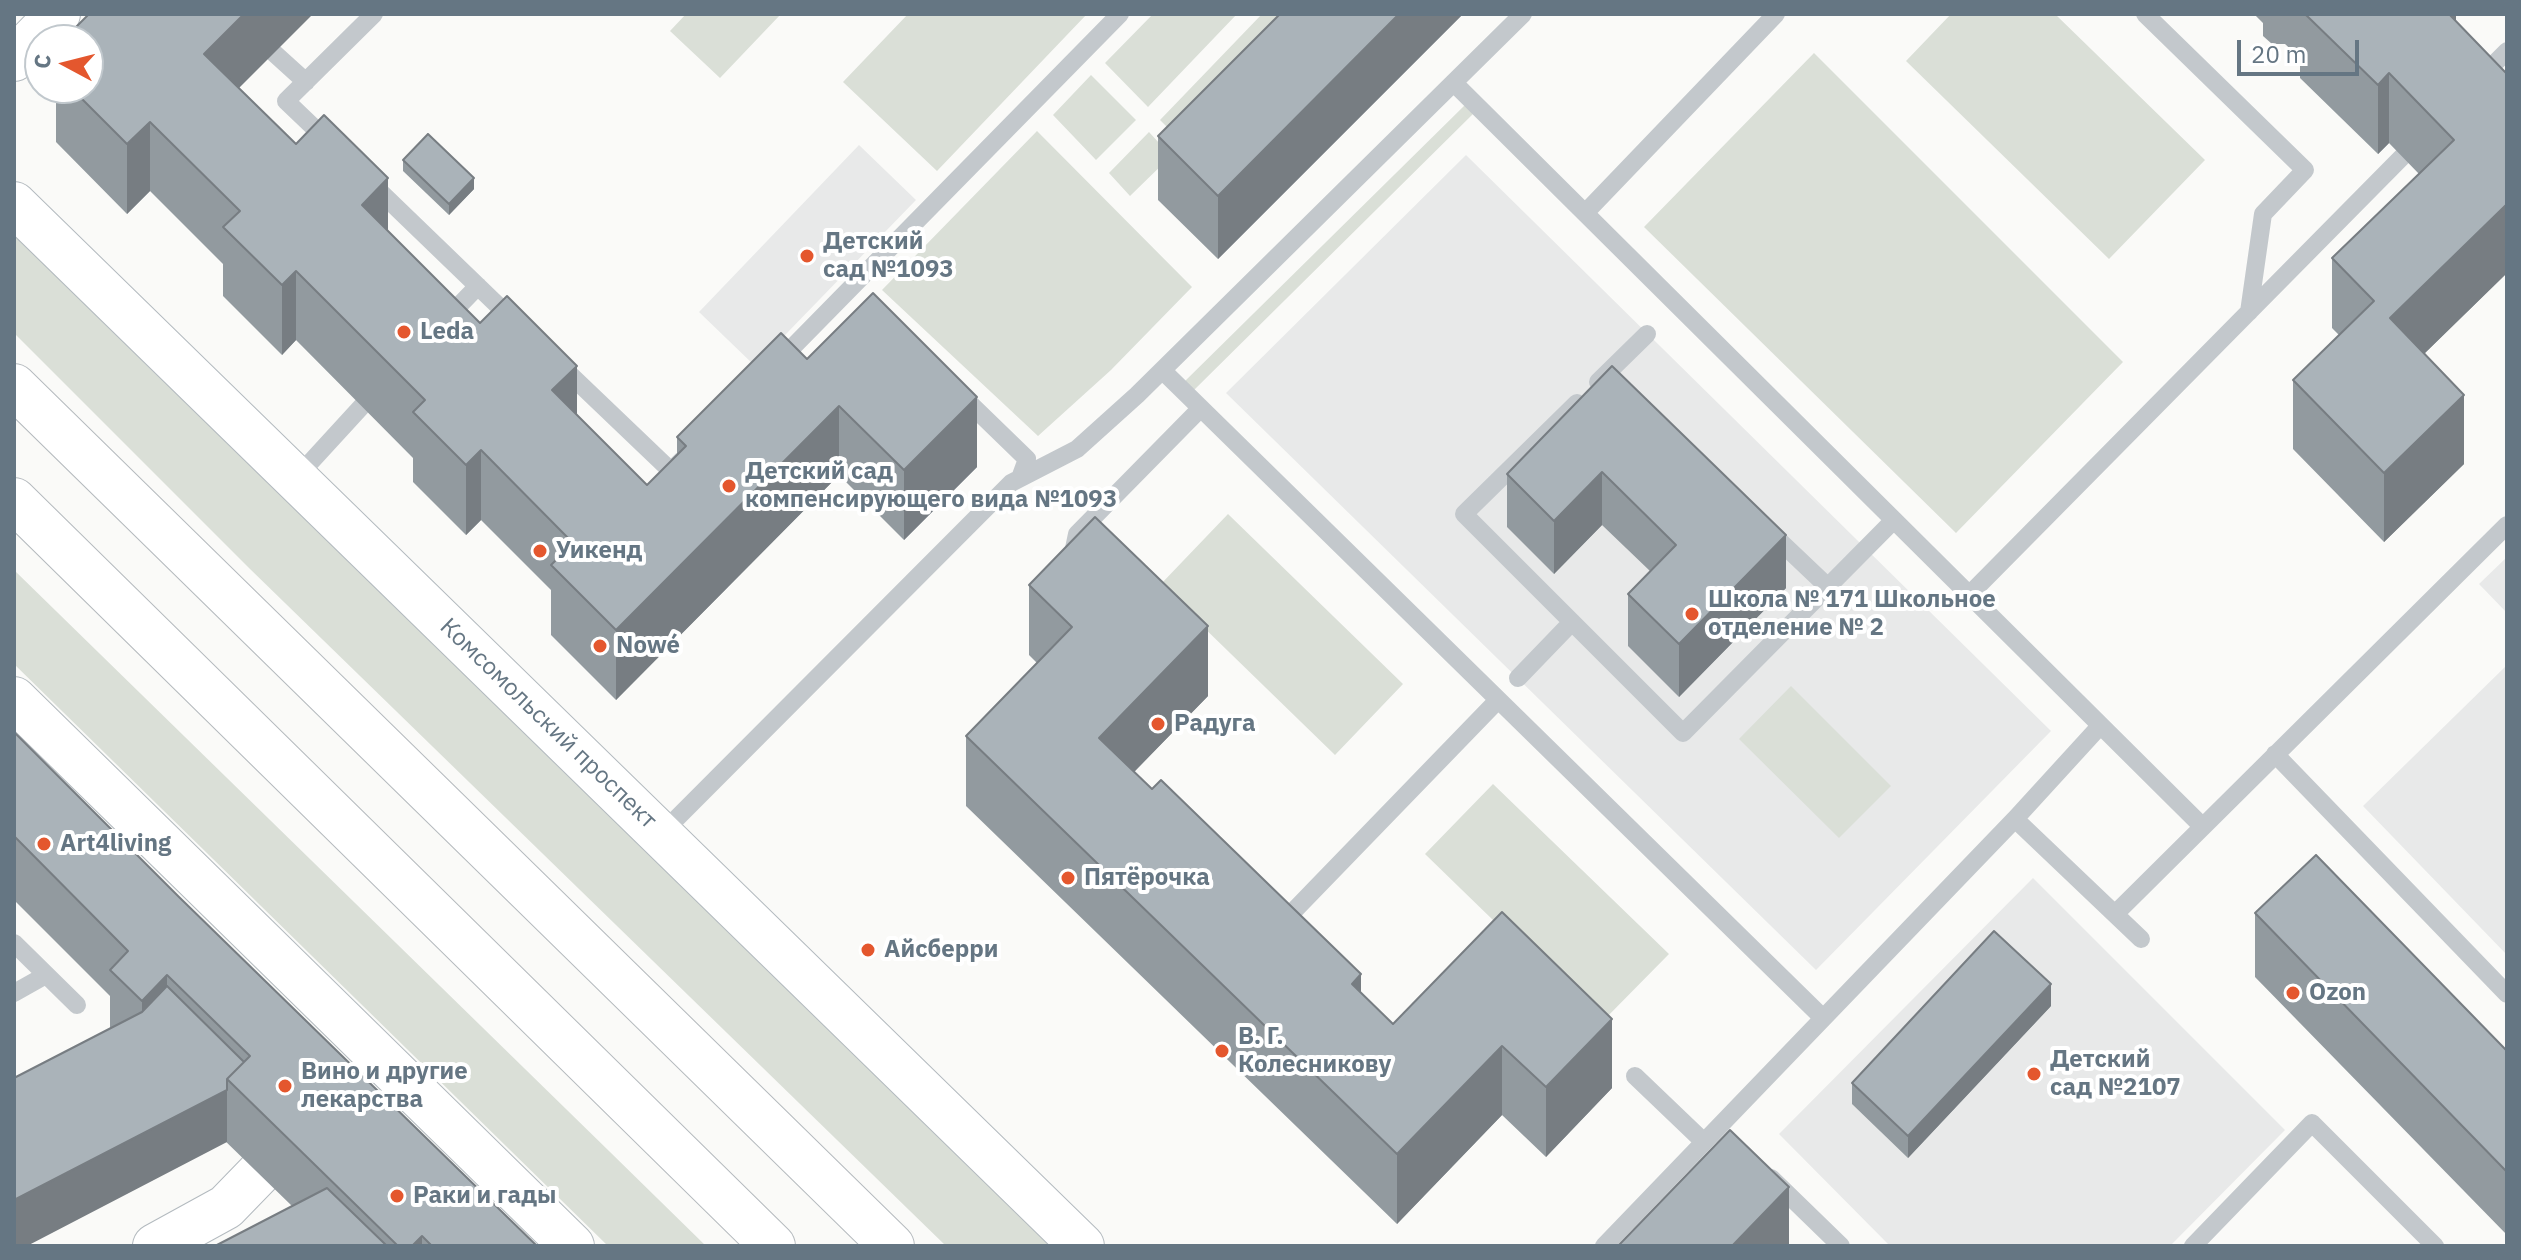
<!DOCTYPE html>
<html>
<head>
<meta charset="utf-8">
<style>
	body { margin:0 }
	#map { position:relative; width:2521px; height:1260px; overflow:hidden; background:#fafaf8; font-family:"IBM Plex Sans",sans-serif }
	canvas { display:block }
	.frame { position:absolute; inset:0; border:16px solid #657683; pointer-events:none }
	.north { position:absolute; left:24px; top:24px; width:80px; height:80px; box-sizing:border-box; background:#fff; border:2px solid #c1c8cd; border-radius:50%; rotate:277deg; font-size:22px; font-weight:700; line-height:32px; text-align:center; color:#657683 }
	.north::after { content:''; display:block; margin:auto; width:28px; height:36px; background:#e4572e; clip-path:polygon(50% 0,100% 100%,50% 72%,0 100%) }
	.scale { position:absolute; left:2237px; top:40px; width:122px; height:36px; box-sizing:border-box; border:4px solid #657683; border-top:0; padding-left:10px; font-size:24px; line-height:28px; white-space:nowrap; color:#657683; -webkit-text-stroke:6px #fff; paint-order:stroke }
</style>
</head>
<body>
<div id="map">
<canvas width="2521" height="1260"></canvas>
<div class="frame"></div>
<div class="north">С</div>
<div class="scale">20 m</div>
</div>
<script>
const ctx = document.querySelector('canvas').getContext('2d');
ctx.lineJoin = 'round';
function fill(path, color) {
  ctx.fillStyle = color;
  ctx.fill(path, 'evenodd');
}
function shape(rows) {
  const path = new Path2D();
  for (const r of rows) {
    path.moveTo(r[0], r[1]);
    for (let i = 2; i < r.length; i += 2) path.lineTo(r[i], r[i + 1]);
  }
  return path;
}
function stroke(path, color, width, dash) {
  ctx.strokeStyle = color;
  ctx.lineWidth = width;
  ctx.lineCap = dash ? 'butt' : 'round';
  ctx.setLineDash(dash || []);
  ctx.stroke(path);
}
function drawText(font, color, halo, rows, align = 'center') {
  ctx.font = font + ' "IBM Plex Sans",sans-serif';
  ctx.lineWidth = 8;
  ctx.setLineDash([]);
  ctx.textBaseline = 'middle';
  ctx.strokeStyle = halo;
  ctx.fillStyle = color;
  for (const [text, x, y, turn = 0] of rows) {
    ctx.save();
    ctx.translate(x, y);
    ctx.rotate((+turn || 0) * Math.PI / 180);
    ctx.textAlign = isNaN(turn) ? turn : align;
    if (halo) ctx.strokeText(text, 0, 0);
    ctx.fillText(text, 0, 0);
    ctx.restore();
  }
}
fill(shape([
	[859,145,916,200,755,366,699,312],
	[1466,155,2051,731,1816,970,1226,393],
	[2507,557,2507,613,2479,584],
	[2507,665,2507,955,2363,806],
	[2033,878,2285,1130,2170,1246,1890,1246,1779,1134]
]), '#e8e9e9');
fill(shape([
	[686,14,781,14,720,78,670,31],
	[908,14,1087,14,937,171,843,82],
	[1153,14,1237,14,1148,107,1105,63],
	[1262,14,1308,14,1183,143,1160,120],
	[1951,14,2055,14,2205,160,2109,259,1906,61],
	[1814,53,2123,362,1956,533,1644,227],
	[1091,75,1136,120,1096,160,1053,115],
	[1465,105,1474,113,1192,392,1183,383],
	[1037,131,1192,287,1111,370,1038,436,882,290],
	[1149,132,1171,156,1130,196,1109,173],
	[14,228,1056,1246,946,1246,249,568,14,333],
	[1228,514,1403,684,1335,755,1160,585],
	[14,570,609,1151,706,1246,608,1246,14,664],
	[1791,686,1891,786,1839,838,1739,739],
	[1493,784,1669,954,1600,1024,1425,854]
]), '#dadfd7');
const secondary = shape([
	[14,59,58,14],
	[14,204,1082,1246],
	[14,699,572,1246],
	[155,1246,226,1207,259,1173]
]);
const primary = shape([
	[14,386,892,1246],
	[14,500,773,1246]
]);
stroke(secondary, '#b3babf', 46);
stroke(primary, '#b5babe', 46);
stroke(shape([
	[2145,14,2305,170,2263,214,2249,312],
	[274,53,306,82],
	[2480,78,2507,51],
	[1454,83,2202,826],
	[331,144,286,101,374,14],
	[372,184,515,322],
	[1586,212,1776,14],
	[445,320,478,286],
	[779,361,1120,14],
	[559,364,671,471,682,460],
	[1163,371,1823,1018],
	[1598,382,1647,334],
	[960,394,1027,459,1020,478],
	[1577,403,1464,514,1683,733,1894,520],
	[296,478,362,406],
	[1769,531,1828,587],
	[1072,558,1077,534,1200,409],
	[1969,595,2402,157],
	[1518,678,1572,622],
	[2275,754,2507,994],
	[2015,819,2141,939],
	[661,834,1011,483,1077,449,1137,395,1523,14],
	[2115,914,2507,525],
	[1283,922,1498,700],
	[14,943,77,1005],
	[14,993,46,975],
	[1635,1076,1704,1142],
	[1771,1178,1841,1246],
	[1604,1246,2015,819,2100,726],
	[2193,1246,2312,1123,2435,1246]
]), '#c3c8cc', 18);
stroke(secondary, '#fff', 44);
stroke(primary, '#fff', 44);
fill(shape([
	[1280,14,1463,14,1218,259,1158,200,1158,136],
	[2254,14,2456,14,2456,22,2507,74,2507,273,2424,354,2464,464,2384,542,2293,449,2293,380,2339,335,2332,328,2332,258,2419,174,2389,143,2378,154,2300,78,2300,58,2285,44,2272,44,2263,36,2263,23],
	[76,27,239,88,296,144,388,231,480,323,577,415,647,485,677,456,677,437,807,359,977,467,904,540,839,475,616,700,551,635,551,590,481,520,466,535,413,482,413,458,296,340,282,355,223,296,223,264,150,191,127,214,56,142,56,88,88,88,88,40,76,40],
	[403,160,474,189,449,215,403,171],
	[1612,366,1786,588,1679,697,1628,646,1628,594,1650,571,1602,525,1554,574,1507,527,1507,474],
	[1029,585,1208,696,1134,772,1393,1024,1502,912,1612,1088,1546,1157,1502,1115,1397,1224,966,806,966,736,1037,663,1029,655],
	[14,732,179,897,537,1246,215,1246,292,1206,110,1029,110,996,14,900],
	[2255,913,2507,1051,2507,1235,2255,977],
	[2051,1006,1908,1158,1852,1104,1852,1083]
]), '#929a9f');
fill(shape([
	[244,14,313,14,204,123,204,54],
	[1399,14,1463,14,1218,259,1218,196],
	[2448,14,2456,14,2456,73],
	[2389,73,2389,143,2378,154,2378,85],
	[150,122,150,191,127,214,127,144],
	[388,178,388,248,362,205],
	[474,178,474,189,449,215,449,204],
	[2507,204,2507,273,2390,387,2390,318],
	[296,271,296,340,282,355,282,285],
	[577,366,577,435,552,390],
	[2464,395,2464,464,2384,542,2384,473],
	[977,397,977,467,904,540,904,470],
	[839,406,839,475,616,700,616,630],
	[481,450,481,520,466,535,466,465],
	[1602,472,1602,525,1554,574,1554,521],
	[1786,535,1786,588,1679,697,1679,644],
	[1208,626,1208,696,1099,808,1099,738],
	[1361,974,1361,1043,1352,984],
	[167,975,167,1039,142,1064,142,1001],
	[2051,984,2051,1006,1908,1158,1908,1136],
	[1612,1019,1612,1088,1546,1157,1546,1087],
	[1502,1046,1502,1115,1397,1224,1397,1154],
	[227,1090,227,1142,27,1246,14,1246,14,1200],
	[1789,1187,1789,1246,1732,1246],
	[422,1236,422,1246,412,1246]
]), '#777d82');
const building = shape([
	[89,14,244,14,204,54,296,144,324,115,388,178,362,205,480,323,507,296,577,366,552,390,647,485,686,446,677,437,781,333,807,359,873,293,977,397,904,470,839,406,616,630,551,565,573,543,481,450,466,465,413,412,425,400,296,271,282,285,223,227,240,211,150,122,127,144,71,88,88,88,89,39,76,27,89,14],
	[1280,14,1399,14,1218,196,1158,136,1280,14],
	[2305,14,2449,14,2507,74,2507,204,2390,318,2464,395,2384,473,2293,380,2374,301,2332,258,2454,140,2389,73,2378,85,2305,14],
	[428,134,474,178,449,204,403,160,428,134],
	[1612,366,1786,535,1679,644,1628,594,1676,545,1602,472,1554,521,1507,474,1612,366],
	[1095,517,1208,626,1099,738,1152,789,1161,780,1361,974,1352,984,1393,1024,1502,912,1612,1019,1546,1087,1502,1046,1397,1154,966,736,1072,627,1029,585,1095,517],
	[14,732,179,897,537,1246,432,1246,422,1236,412,1246,398,1246,227,1079,250,1056,167,975,142,1001,110,970,128,951,14,836,14,732],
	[2316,855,2507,1051,2507,1172,2255,913,2316,855],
	[1994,931,2051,984,1908,1136,1852,1083,1994,931],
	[167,986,244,1062,227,1079,227,1090,14,1200,14,1078,142,1012,167,986],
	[1730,1130,1789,1187,1732,1246,1618,1246,1730,1130],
	[327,1188,387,1246,215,1246,327,1188]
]);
fill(building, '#aab3b9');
stroke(building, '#777d82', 2);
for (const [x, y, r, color] of [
	[807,256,8,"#e4572e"],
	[404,332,8,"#e4572e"],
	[729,486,8,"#e4572e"],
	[540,551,8,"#e4572e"],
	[1692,614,8,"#e4572e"],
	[600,646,8,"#e4572e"],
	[1158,724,8,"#e4572e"],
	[44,844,8,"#e4572e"],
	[1068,878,8,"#e4572e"],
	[868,950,8,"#e4572e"],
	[2293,993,8,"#e4572e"],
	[1222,1051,8,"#e4572e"],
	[2034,1074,8,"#e4572e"],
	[285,1086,8,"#e4572e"],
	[397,1196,8,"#e4572e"]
]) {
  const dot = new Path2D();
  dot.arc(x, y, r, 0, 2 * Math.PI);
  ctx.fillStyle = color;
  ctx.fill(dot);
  stroke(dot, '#fff', 3);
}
drawText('bold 24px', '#657683', '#fff', [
	["Детский",823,242],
	["сад №1093",823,270],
	["Leda",420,332],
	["Детский сад",745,472],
	["компенсирующего вида №1093",745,500],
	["Уикенд",556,551],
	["Школа № 171 Школьное",1708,600],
	["отделение № 2",1708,628],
	["Nowé",616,646],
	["Радуга",1174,724],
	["Art4living",60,844],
	["Пятёрочка",1084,878],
	["Айсберри",884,950],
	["Ozon",2309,993],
	["В. Г.",1238,1037],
	["Колесникову",1238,1065],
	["Детский",2050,1060],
	["сад №2107",2050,1088],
	["Вино и другие",301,1072],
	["лекарства",301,1100],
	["Раки и гады",413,1196]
], 'left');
drawText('24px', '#657683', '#fff', [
	["Комсомольский проспект",548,724,44]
]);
</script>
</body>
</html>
